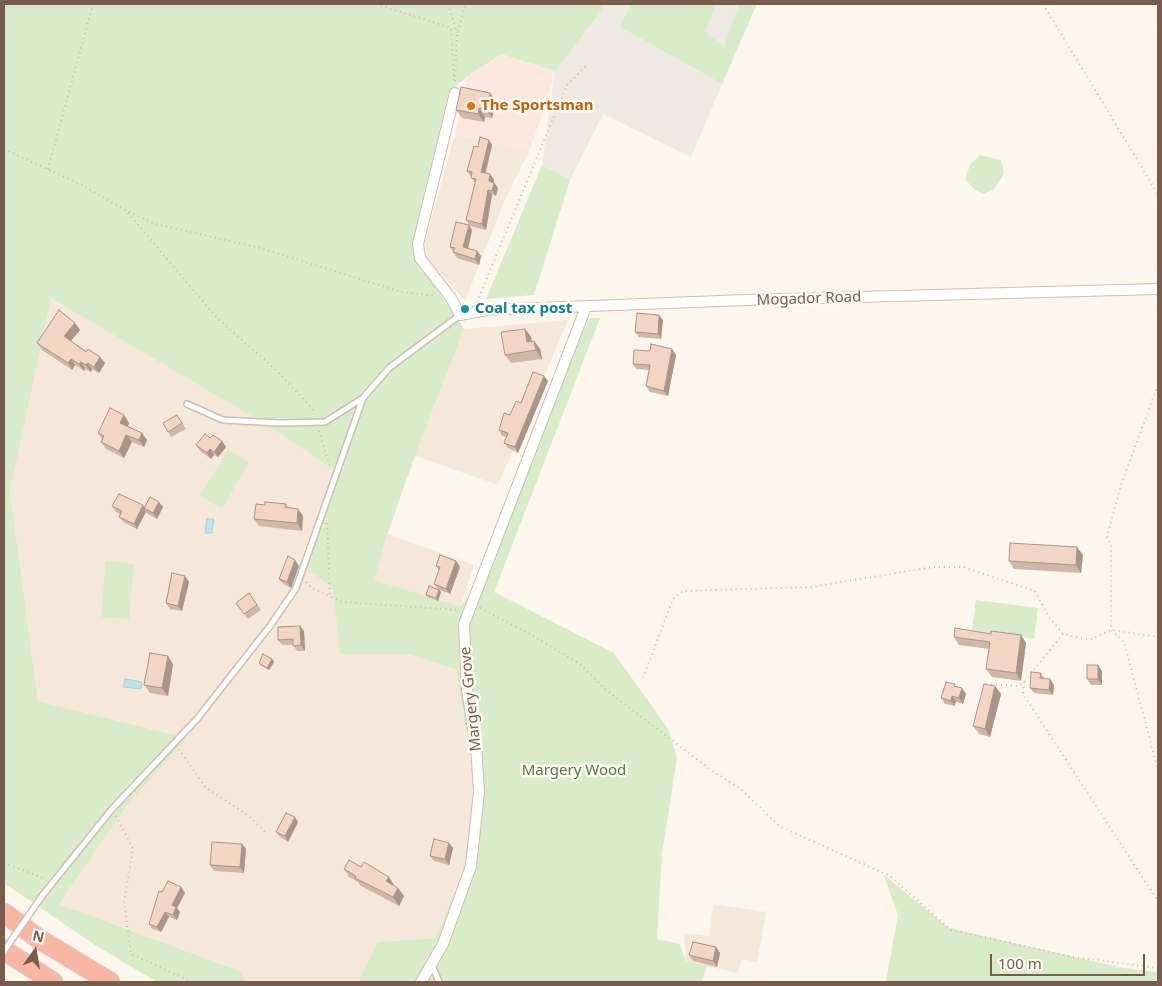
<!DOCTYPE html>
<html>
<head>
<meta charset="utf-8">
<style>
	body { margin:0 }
	#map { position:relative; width:1162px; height:986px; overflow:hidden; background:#fdf6ec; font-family:"Noto Sans",sans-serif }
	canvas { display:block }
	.frame { position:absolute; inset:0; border:5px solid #7a5c4d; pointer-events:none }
	.north { position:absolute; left:10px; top:926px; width:50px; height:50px; -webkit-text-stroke:4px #fffaf3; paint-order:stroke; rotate:13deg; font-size:14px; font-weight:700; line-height:20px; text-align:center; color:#7a5c4d }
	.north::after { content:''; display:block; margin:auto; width:18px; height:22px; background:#7a5c4d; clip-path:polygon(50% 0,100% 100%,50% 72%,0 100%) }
	.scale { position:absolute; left:990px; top:954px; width:155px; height:22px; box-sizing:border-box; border:2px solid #7a5c4d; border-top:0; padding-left:6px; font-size:15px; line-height:18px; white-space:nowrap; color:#7a5c4d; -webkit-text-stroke:4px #fffaf3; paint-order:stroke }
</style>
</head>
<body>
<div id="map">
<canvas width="1162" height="986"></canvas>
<div class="frame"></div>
<div class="north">N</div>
<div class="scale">100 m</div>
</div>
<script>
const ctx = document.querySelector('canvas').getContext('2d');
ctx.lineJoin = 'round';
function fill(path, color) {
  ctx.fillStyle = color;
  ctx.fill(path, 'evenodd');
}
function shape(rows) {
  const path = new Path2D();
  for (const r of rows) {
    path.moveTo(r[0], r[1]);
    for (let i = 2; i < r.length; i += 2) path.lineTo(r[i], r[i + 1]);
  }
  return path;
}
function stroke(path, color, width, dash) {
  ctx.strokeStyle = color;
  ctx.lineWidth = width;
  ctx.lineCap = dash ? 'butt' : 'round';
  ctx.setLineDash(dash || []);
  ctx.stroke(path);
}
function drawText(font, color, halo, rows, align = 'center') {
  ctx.font = font + ' "Noto Sans",sans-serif';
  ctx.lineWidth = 5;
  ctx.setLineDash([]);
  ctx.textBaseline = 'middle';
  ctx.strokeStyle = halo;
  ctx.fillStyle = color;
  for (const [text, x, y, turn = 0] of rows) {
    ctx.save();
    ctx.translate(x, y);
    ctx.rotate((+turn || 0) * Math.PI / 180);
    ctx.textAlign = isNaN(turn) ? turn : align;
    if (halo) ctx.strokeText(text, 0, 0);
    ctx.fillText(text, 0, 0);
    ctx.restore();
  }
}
fill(shape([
	[455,134,529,151,507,195,465,301,427,258,425,242],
	[50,298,317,422,396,510,388,534,474,565,460,608,340,654,407,654,456,668,475,784,463,873,435,938,378,942,358,982,246,982,240,971,59,904,126,807,187,738,38,701,10,491],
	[568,320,498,485,415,456,464,329],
	[713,904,766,912,757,962,742,959,738,973,686,962,684,933,709,936]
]), '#f5e8da');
fill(shape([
	[501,54,555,71,545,108,529,151,455,134,468,76]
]), '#fde8e0');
fill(shape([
	[604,4,631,4,620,27,722,84,691,157,603,114,570,180,542,165,555,71,600,13],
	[716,4,739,4,724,46,704,31]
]), '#efe9e4');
fill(shape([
	[4,4,604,4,600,13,555,71,501,54,468,76,449,92,416,237,414,256,464,329,415,456,387,534,374,580,460,607,478,583,589,318,600,318,494,592,614,653,668,729,677,757,662,854,657,939,680,944,686,962,707,966,702,982,358,982,378,942,435,938,463,873,475,784,456,669,407,654,340,654,333,588,305,567,339,473,267,425,51,298,10,491,38,701,187,738,126,807,59,904,240,971,246,982,157,982,95,945,4,883],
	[631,4,716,4,705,31,724,46,739,4,757,4,722,84,620,27],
	[980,155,1001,160,1004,174,994,189,983,194,974,189,965,179,970,165],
	[542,165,570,180,534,295,486,299],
	[228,450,249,462,222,509,200,496],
	[106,561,134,564,129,619,101,617],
	[976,600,1038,608,1034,639,972,631],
	[883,874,949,928,1123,968,1158,972,1158,982,886,982,898,915]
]), '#d8ecc9');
const water = shape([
	[207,519,214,519,212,533,205,533,207,519],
	[125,679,142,682,141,689,123,687,125,679]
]);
fill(water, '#bfe3e8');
stroke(water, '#a5d3da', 1);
const service = shape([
	[187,404,223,420,279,423,325,422,363,398,389,368,460,315],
	[42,896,112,809,197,719,270,626,296,588,363,398],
	[432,965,439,982]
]);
const minor = shape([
	[455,93,418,244,420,258,451,298,460,315,487,310,746,300,1158,289],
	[421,982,443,944,471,866,479,792,476,745,467,690,464,624,586,307]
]);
const motorway = shape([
	[4,913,39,939,110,982],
	[4,950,53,982]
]);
stroke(service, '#d1beb0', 8);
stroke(minor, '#d1beb0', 12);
stroke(motorway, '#dad1cd', 21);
stroke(shape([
	[376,4,451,28,454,83],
	[448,4,457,33],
	[1043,4,1158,194],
	[455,81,457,33,466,4],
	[4,149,82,185,127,211,155,224,261,248,401,292,436,296],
	[48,169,93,4],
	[128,213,217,318,274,368,312,408,314,414],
	[477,302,567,85,586,66],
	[1158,385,1121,485,1107,537,1111,545,1111,630,1124,642,1158,770],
	[319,431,330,467],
	[327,523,330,595],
	[306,582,312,588,342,602,458,610],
	[480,608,528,633,580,664,605,689,711,770,741,789,779,826,890,876,951,930,1074,957,1158,968],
	[643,678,673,599,683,591,811,587,933,567,963,567,1035,591,1049,617,1063,634,1089,640,1111,630,1158,637],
	[1024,682,1023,694,1158,901],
	[986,684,1017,686,1024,682,1063,634],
	[179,749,205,787,249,816,265,832],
	[116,816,133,849,124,902,131,954,192,982],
	[4,863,46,879]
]), '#d9b8a5', 2, [1, 4]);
stroke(service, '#fff', 5);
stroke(minor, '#fff', 10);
stroke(motorway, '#f7b7a3', 19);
const serviceBridge = shape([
	[4,951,42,896]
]);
stroke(serviceBridge, '#d1beb0', 8, []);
stroke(serviceBridge, '#fff', 5);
fill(shape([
	[490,93,496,101,492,118,485,117,484,122,462,118,456,110],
	[492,145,486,173,490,174,494,180,494,182,498,188,496,196,492,195,486,230,470,226,466,220,475,183,467,171,478,147],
	[472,230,468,249,477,251,481,256,479,265,457,258,450,247],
	[663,320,661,339,639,337,635,332],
	[75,323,80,330,71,341,105,363,99,373,92,369,91,372,85,369,84,371,75,365,72,370,42,350,37,343],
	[525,329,531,337,531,341,534,341,540,349,542,359,511,363,505,355],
	[676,355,668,396,650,392,646,386,649,370,636,369,633,364],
	[548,381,518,453,508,448,504,443,507,437,502,436,499,430,510,415,521,403],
	[124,415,129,423,128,426,147,440,144,447,132,442,124,458,106,449,101,442,102,439,98,433],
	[177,415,186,429,171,437,168,432],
	[210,438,222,441,226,447,218,457,214,455,211,459,200,451,196,445],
	[286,504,288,508,298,509,303,516,302,531,259,526,254,519,265,505],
	[112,506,144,508,163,507,157,519,148,514,146,512,137,529,123,522,119,517,120,514,116,512],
	[1083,555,1081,573,1014,569,1009,561],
	[456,561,460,567,450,594,440,590,441,592,438,601,428,597,426,595,438,589,434,584,439,571,436,566],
	[299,566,291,588,283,584,279,579],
	[185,576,189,582,182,611,170,609,166,603],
	[249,593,261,610,248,619,236,603],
	[304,631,305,651,297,651,293,645,282,645,278,640],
	[991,634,1026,643,1021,681,992,677,986,669,989,649,959,645,954,637],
	[272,659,274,662,269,670,260,665,259,663],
	[173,664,168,696,150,693,144,685],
	[1098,665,1102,671,1102,685,1091,685,1087,679],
	[1041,673,1045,679,1050,679,1054,685,1053,695,1034,693,1030,688],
	[995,686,1001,694,990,737,979,734,973,726],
	[957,687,962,688,966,694,963,704,956,702,954,706,945,704,941,698],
	[298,822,288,842,280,837,276,832],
	[449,843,453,848,449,865,434,861,430,856],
	[242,844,246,849,244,873,214,871,210,865],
	[344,869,394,885,394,886,398,888,404,896,399,906,361,886,358,882,349,877],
	[181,887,185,893,177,908,180,912,177,920,169,917,161,932,152,929,149,924,162,892],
	[716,947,720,953,717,967,693,961,689,955]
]), '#d1b7a8');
fill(shape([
	[490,93,496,101,492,118,487,110],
	[479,108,485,117,484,122,478,114],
	[489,140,492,145,484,177,481,172],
	[490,174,494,180,492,187,489,181],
	[494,183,498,188,496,196,492,191],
	[488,190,492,195,486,230,482,224],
	[469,225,472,230,467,253,463,247],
	[477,251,481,256,479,265,475,259],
	[659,315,663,320,661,339,658,334],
	[75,323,80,330,69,343,64,336],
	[525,329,531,337,533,350,527,342],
	[534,341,540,349,542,359,536,350],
	[672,349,676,355,668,396,664,391],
	[100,357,105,363,99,373,94,367],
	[71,359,75,365,72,370,68,363],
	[81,362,85,369,84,371,79,364],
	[88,363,92,369,91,372,86,365],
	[544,376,548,381,518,453,515,447],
	[124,415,129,423,126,431,120,423],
	[142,433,147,440,144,447,139,440],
	[126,435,132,442,124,458,119,451],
	[222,441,226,447,218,457,214,452],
	[210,449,214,455,211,459,207,453],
	[159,502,163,507,157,519,153,513],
	[143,505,146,512,137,529,134,524],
	[298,509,303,516,302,531,297,523],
	[1077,547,1083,555,1081,573,1076,565],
	[295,560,299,566,291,588,287,582],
	[456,561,460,567,450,594,446,589],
	[185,576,189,582,182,611,178,606],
	[439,590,441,592,438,601,436,598],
	[300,626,304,631,305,651,301,645],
	[1021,635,1026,643,1021,681,1016,673],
	[168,656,173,664,168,696,162,688],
	[272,659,274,662,269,670,267,668],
	[1098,665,1102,671,1102,685,1098,679],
	[1050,679,1054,685,1053,695,1049,690],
	[995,686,1001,694,990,737,985,729],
	[962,688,966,694,963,704,959,698],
	[952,696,956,702,954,706,951,701],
	[295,817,298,822,288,842,285,836],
	[449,843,453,848,449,865,445,859],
	[242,844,246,849,244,873,240,867],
	[389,877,394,885,392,889,386,881],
	[181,887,185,893,177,908,180,912,177,920,173,915,172,905],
	[398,888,404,896,399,906,393,897],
	[165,912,169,917,161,932,157,927],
	[716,947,720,953,717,967,713,961]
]), '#aa9588');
const building = shape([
	[461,87,490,93,487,110,479,108,478,114,456,110,461,87],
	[480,137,489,140,481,172,490,174,489,181,494,183,492,191,488,190,482,224,466,220,476,179,471,178,472,172,467,171,474,146,478,147,480,137],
	[456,222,469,225,463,247,477,251,475,259,453,252,455,248,450,247,456,222],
	[59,310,75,323,64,336,86,352,88,349,100,357,94,367,88,363,86,365,81,362,79,364,71,359,68,363,37,343,59,310],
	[637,313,659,315,658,334,635,332,637,313],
	[525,329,527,342,534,341,536,350,505,355,501,332,525,329],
	[651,344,672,349,664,391,646,386,650,365,633,364,634,350,650,351,651,344],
	[533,372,544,376,515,447,504,443,508,433,499,430,504,413,510,415,516,401,521,403,533,372],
	[110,408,124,415,120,423,142,433,139,440,126,435,119,451,101,442,104,436,98,433,110,408],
	[177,415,182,423,168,432,163,423,177,415],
	[205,434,210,438,213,435,222,441,214,452,210,449,207,453,196,445,205,434],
	[119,494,143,505,134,524,119,517,122,511,112,506,119,494],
	[150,497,159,502,153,513,144,508,150,497],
	[265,502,286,504,285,507,298,509,297,523,254,519,256,504,265,505,265,502],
	[1010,543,1077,547,1076,565,1009,561,1010,543],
	[440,555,456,561,446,589,434,584,440,567,436,566,440,555],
	[288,556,295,560,287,582,279,579,288,556],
	[172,573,185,576,178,606,166,603,172,573],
	[429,586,439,590,436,598,426,595,429,586],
	[249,593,257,605,244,614,236,603,249,593],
	[300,626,301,645,293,646,293,639,278,640,278,627,300,626],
	[955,628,991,634,991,631,1021,635,1016,673,986,669,990,642,954,637,955,628],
	[150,653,168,656,162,688,144,685,150,653],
	[263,654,272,659,267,668,259,663,263,654],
	[1087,665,1098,665,1098,679,1087,679,1087,665],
	[1031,672,1041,673,1040,678,1050,679,1049,690,1030,688,1031,672],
	[946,682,955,684,954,686,962,688,959,698,952,696,951,701,941,698,946,682],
	[984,684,995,686,985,729,973,726,984,684],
	[286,813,295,817,285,836,276,832,286,813],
	[434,839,449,843,445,859,430,856,434,839],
	[212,842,242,844,240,867,210,865,212,842],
	[349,860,361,867,364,862,389,877,386,881,398,888,393,897,355,878,356,876,344,869,349,860],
	[168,881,181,887,172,905,176,907,173,915,165,912,157,927,149,924,159,891,162,892,168,881],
	[693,942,716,947,713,961,689,955,693,942]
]);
fill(building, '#f3d5c3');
stroke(building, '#aa9588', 1);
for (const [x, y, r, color] of [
	[471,106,5,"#e8710a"],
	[465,309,5,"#0f9aa8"]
]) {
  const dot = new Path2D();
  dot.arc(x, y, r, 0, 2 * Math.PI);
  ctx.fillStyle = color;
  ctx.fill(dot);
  stroke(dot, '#fffaf3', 2);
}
drawText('bold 15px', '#c56008', '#fffaf3', [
	["The Sportsman",481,106]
], 'left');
drawText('15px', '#7a5c4d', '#fffaf3', [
	["Mogador Road",809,299,-2],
	["Margery Grove",471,699,-96]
]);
drawText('bold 15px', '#0d838f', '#fffaf3', [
	["Coal tax post",475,309]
], 'left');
drawText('15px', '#537a41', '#fffaf3', [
	["Margery Wood",574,771]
]);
</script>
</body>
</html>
